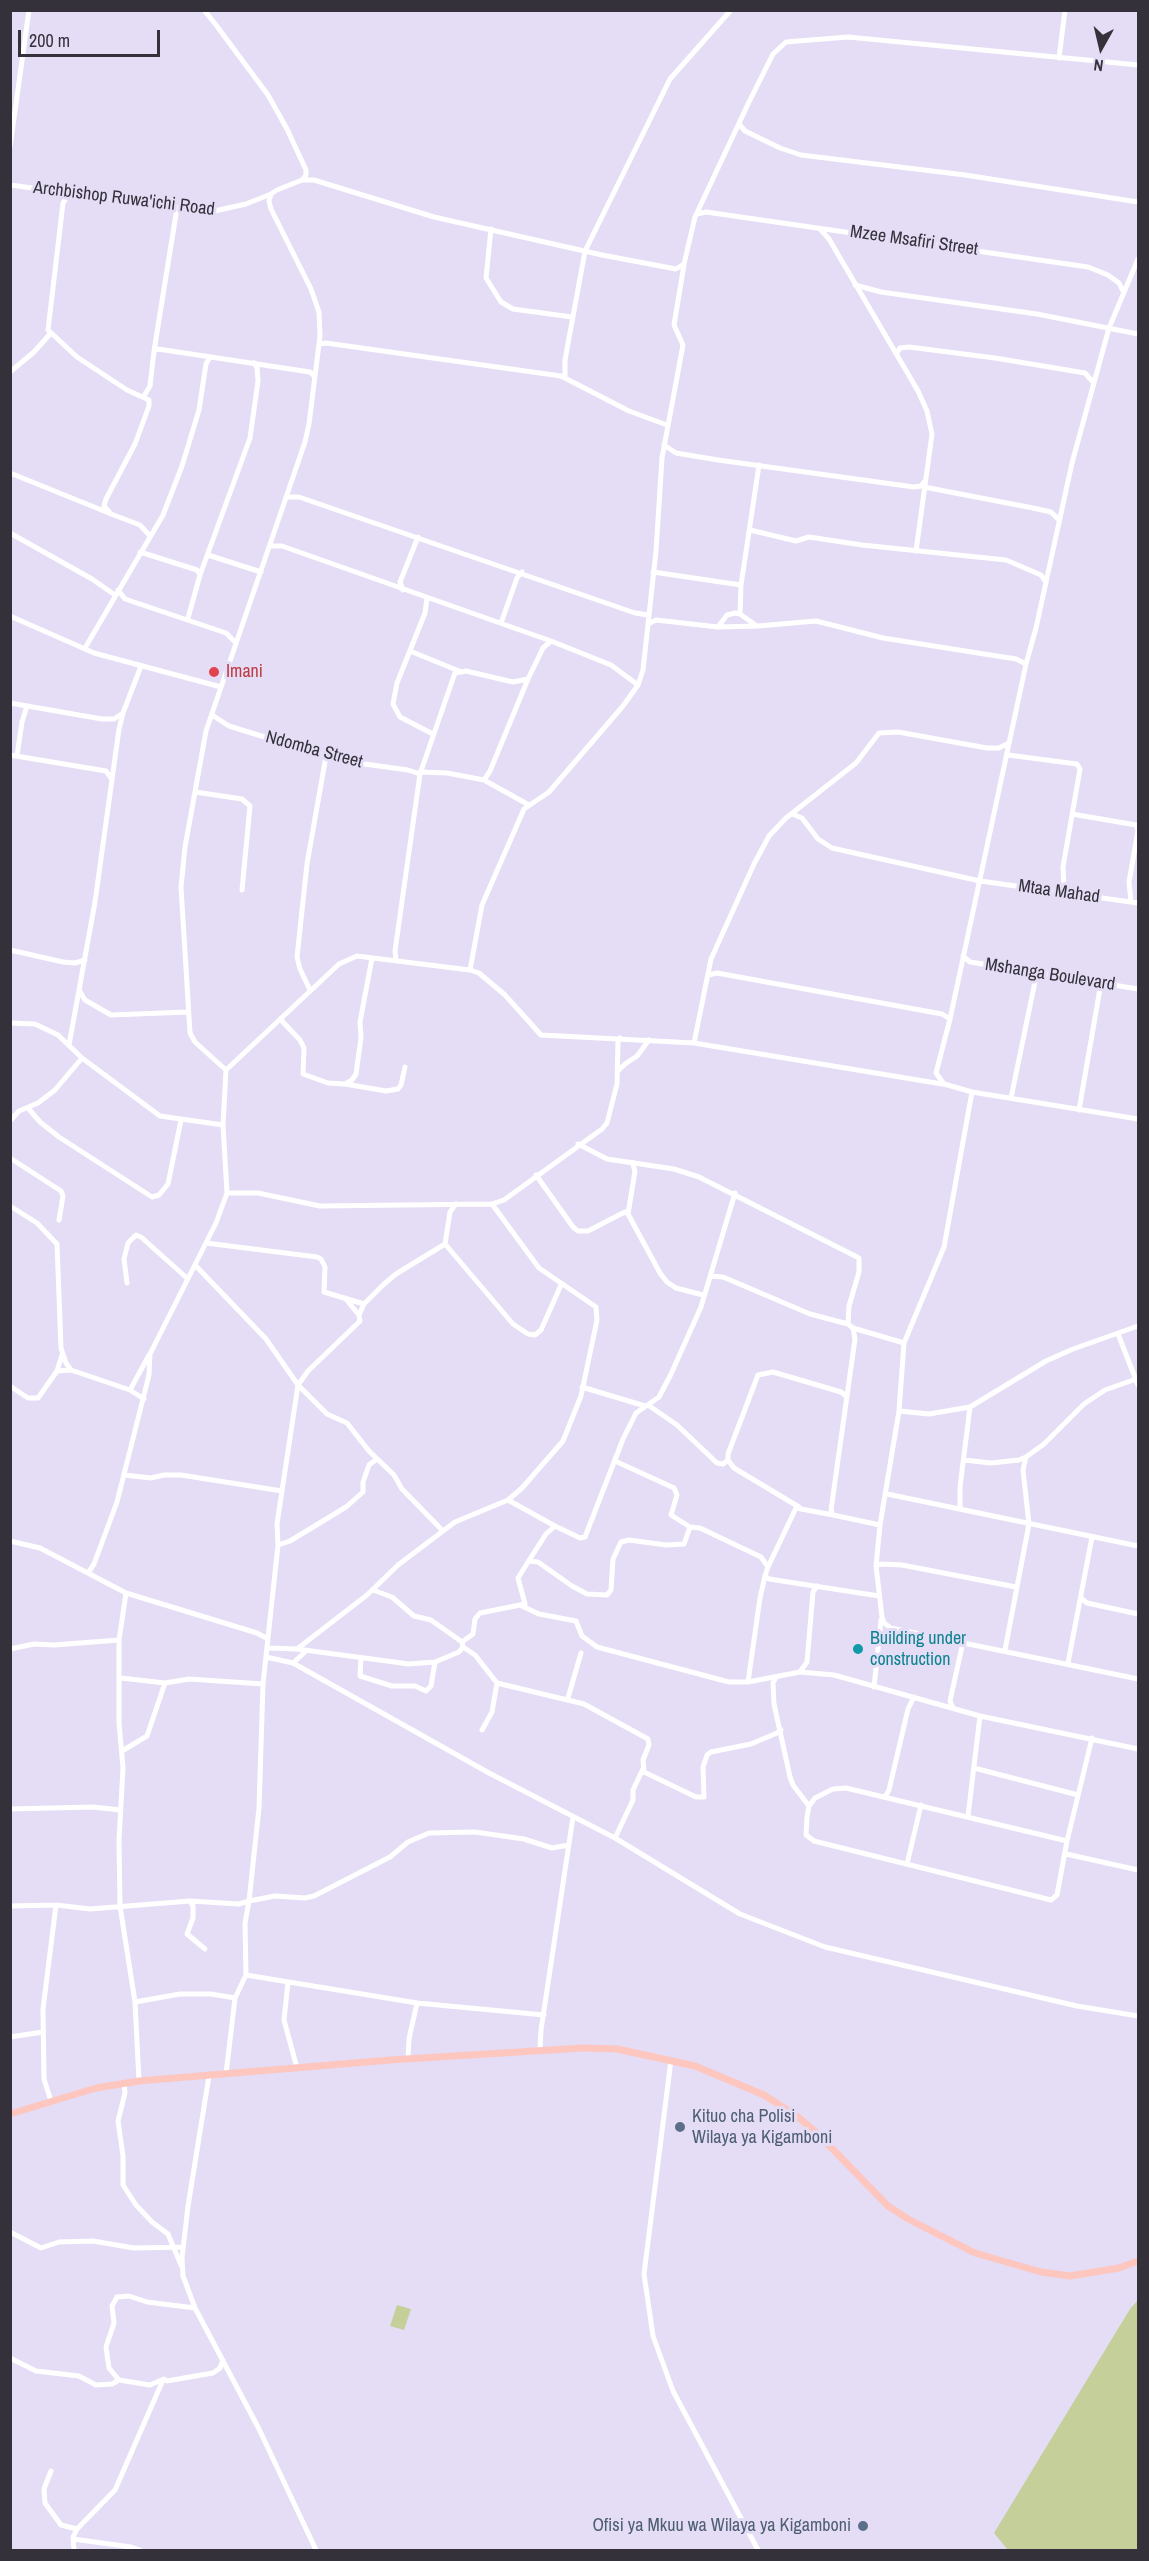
<!DOCTYPE html>
<html>
<head>
<meta charset="utf-8">
<style>
	body { margin:0 }
	#map { position:relative; width:1149px; height:2561px; overflow:hidden; background:#e4ddf5; font-family:"Archivo Narrow",sans-serif }
	canvas { display:block }
	.frame { position:absolute; inset:0; border:12px solid #34313b; pointer-events:none }
	.north { position:absolute; left:1071px; top:18px; width:60px; height:60px; -webkit-text-stroke:4px #e4ddf5; paint-order:stroke; rotate:188deg; font-size:16px; font-weight:700; line-height:24px; text-align:center; color:#34313b }
	.north::after { content:''; display:block; margin:auto; width:21px; height:27px; background:#34313b; clip-path:polygon(50% 0,100% 100%,50% 72%,0 100%) }
	.scale { position:absolute; left:18px; top:30px; width:142px; height:27px; box-sizing:border-box; border:3px solid #34313b; border-top:0; padding-left:8px; font-size:18px; line-height:21px; white-space:nowrap; color:#34313b; -webkit-text-stroke:4px #e4ddf5; paint-order:stroke }
</style>
</head>
<body>
<div id="map">
<canvas width="1149" height="2561"></canvas>
<div class="frame"></div>
<div class="north">N</div>
<div class="scale">200 m</div>
</div>
<script>
const ctx = document.querySelector('canvas').getContext('2d');
ctx.lineJoin = 'round';
function fill(path, color) {
  ctx.fillStyle = color;
  ctx.fill(path, 'evenodd');
}
function shape(rows) {
  const path = new Path2D();
  for (const r of rows) {
    path.moveTo(r[0], r[1]);
    for (let i = 2; i < r.length; i += 2) path.lineTo(r[i], r[i + 1]);
  }
  return path;
}
function stroke(path, color, width, dash) {
  ctx.strokeStyle = color;
  ctx.lineWidth = width;
  ctx.lineCap = dash ? 'butt' : 'round';
  ctx.setLineDash(dash || []);
  ctx.stroke(path);
}
function drawText(font, color, halo, rows, align = 'center') {
  ctx.font = font + ' "Archivo Narrow",sans-serif';
  ctx.lineWidth = 6;
  ctx.setLineDash([]);
  ctx.textBaseline = 'middle';
  ctx.strokeStyle = halo;
  ctx.fillStyle = color;
  for (const [text, x, y, turn = 0] of rows) {
    ctx.save();
    ctx.translate(x, y);
    ctx.rotate((+turn || 0) * Math.PI / 180);
    ctx.textAlign = isNaN(turn) ? turn : align;
    if (halo) ctx.strokeText(text, 0, 0);
    ctx.fillText(text, 0, 0);
    ctx.restore();
  }
}
fill(shape([
	[1138,2300,1138,2550,1008,2550,994,2533,1130,2309],
	[397,2305,411,2309,404,2330,390,2326]
]), '#c5cf9a');
stroke(shape([
	[1059,58,1065,10],
	[739,124,745,131,780,148,801,155,965,175,1138,202],
	[10,147,29,10],
	[302,180,314,180,434,217,602,255,676,269,684,264,695,217,748,104,773,54,786,42,848,37,1138,65],
	[10,185,210,212,246,204,271,194],
	[69,193,63,203,48,330,77,357,127,390,149,400,149,406,135,444,106,499,104,506,111,514,140,525,150,536],
	[697,214,706,212,1088,267,1108,275,1119,283,1123,291],
	[491,229,486,278,501,302,513,309,572,317],
	[820,229,829,239,918,391,927,411,932,434,916,551],
	[1138,259,1109,328,1072,463,1036,628,1026,664,950,1019,936,1073,944,1084,972,1092,1138,1119],
	[855,285,881,292,1037,314,1138,334],
	[319,344,326,343,561,376,629,411,667,425],
	[154,351,177,208],
	[896,354,900,348,909,347,995,358,1085,373,1093,382],
	[10,372,34,352,50,334],
	[565,378,565,360,585,251,670,79,731,10],
	[144,396,150,386,154,351,158,349,310,372,314,376],
	[664,445,676,453,718,460,914,487,921,486,924,482],
	[10,473,109,513],
	[924,487,1033,508,1051,512,1058,519],
	[287,497,299,497,635,613,648,615],
	[750,530,796,541,809,537,862,545,1006,560,1041,575,1046,582],
	[10,533,92,579,115,595],
	[270,546,282,546,551,641],
	[140,552,197,570,200,575,188,618],
	[208,555,261,572],
	[653,572,741,585],
	[200,575,250,438,258,381,257,368,254,363],
	[118,590,125,599,226,633,236,643],
	[403,590,400,582,418,537],
	[427,598,425,613,397,683,393,704,400,717,433,734],
	[740,614,741,585,759,465],
	[10,616,94,653,221,687],
	[501,623,517,578,522,572],
	[648,624,656,620,718,627,758,626,816,621,883,638,1016,659,1026,664],
	[718,627,727,615,735,613,740,614,757,626],
	[85,648,163,515,182,466,199,410,206,364,210,357],
	[410,651,459,671],
	[10,703,102,719,114,719,123,713],
	[212,715,229,726,326,756,350,762,408,770,420,774],
	[10,755,106,771,111,778],
	[1008,755,1077,764,1080,769,1063,867,1064,891],
	[17,756,22,722,27,706],
	[420,772,447,773,484,780,490,771,528,679],
	[484,780,529,805],
	[195,792,242,799,250,806,242,890],
	[792,814,802,818,818,839,832,848,980,881,1138,903],
	[1072,814,1136,825,1138,831,1129,882,1131,902],
	[10,950,63,962,75,963,85,960],
	[963,956,970,962,1138,989],
	[396,961,395,951,420,774,455,673,466,671,513,682,528,679,543,648,551,641,611,665,638,685],
	[470,970,482,905,524,809,549,792,623,706,638,685,643,670,656,551,662,458,683,345,674,325,684,265],
	[708,975,717,973,942,1014,950,1019],
	[79,990,85,1000,111,1015,188,1012],
	[310,990,300,969,297,957,307,864,326,756],
	[280,1019,300,1040,304,1048,303,1074,328,1083,345,1084,352,1080,356,1074,361,1038,360,1022,372,958],
	[10,1023,35,1024,58,1035,82,1058,160,1116,223,1125],
	[694,1043,711,959,754,864,769,836,786,818,856,763,879,733,898,732,987,748,999,748,1009,743],
	[69,1045,95,902,119,729,123,713,141,666],
	[226,1070,339,964,357,956,470,970,479,973,505,995,541,1035,694,1043,942,1084],
	[618,1071,625,1064,637,1056,649,1040],
	[345,1084,386,1091,398,1089,401,1085,405,1067],
	[972,1092,944,1247,904,1343,899,1411,880,1525,876,1566,882,1617,884,1623,891,1628,1138,1679],
	[1011,1098,1037,972],
	[28,1108,40,1122,59,1137,152,1197,159,1195,168,1184,181,1120],
	[1079,1110,1101,983],
	[10,1121,19,1111,38,1103,55,1090,82,1058],
	[578,1144,607,1159,674,1169,699,1177,859,1258,859,1272,849,1306,848,1324,853,1328,855,1339,831,1510,833,1515,880,1525],
	[10,1158,61,1191,63,1196,59,1220],
	[632,1162,635,1171,628,1214,660,1273,667,1282,676,1288,703,1295],
	[536,1175,573,1227,578,1231,588,1231,617,1216,625,1212,628,1214],
	[227,1193,258,1193,320,1206,492,1204,504,1200,602,1129,607,1123,617,1084,618,1041,620,1038],
	[10,1206,37,1223,57,1244,61,1348,66,1363,71,1370],
	[206,1243,317,1257,321,1259,325,1267,324,1292,364,1304],
	[445,1244,513,1324,528,1334,535,1335,541,1330,561,1285],
	[195,1265,266,1339,298,1385,327,1414,347,1423,369,1451,394,1475,402,1489,443,1531],
	[710,1276,723,1277,810,1314,848,1324],
	[127,1283,124,1259,128,1243,136,1235,141,1237,188,1279],
	[345,1298,359,1315],
	[853,1328,904,1343],
	[1118,1334,1138,1385],
	[57,1371,62,1355],
	[10,1386,28,1398,38,1398,57,1371,71,1370,130,1390,144,1399],
	[582,1387,645,1406],
	[130,1390,149,1355],
	[648,1405,677,1425,717,1463,723,1464,728,1460],
	[899,1411,929,1414,970,1407,1046,1361,1073,1349,1138,1326],
	[964,1460,991,1463,1019,1460,1026,1457,1044,1444,1084,1404,1105,1390,1136,1379],
	[615,1461,674,1488,677,1495,671,1515,690,1527],
	[124,1475,151,1478,164,1475,181,1475,282,1491],
	[887,1494,1138,1546],
	[508,1500,555,1526],
	[799,1507,734,1468,728,1460,728,1454,758,1375,773,1372,841,1392,847,1397],
	[960,1509,960,1487,970,1407],
	[10,1541,40,1548,126,1593,257,1633,268,1639],
	[278,1545,290,1541,346,1507,363,1492,363,1482,369,1465,377,1459],
	[529,1561,538,1562,572,1586,587,1594,607,1595,611,1590,613,1559,621,1542,629,1540,666,1545,684,1544,690,1527,700,1528,761,1557,768,1567,765,1576,769,1579,879,1596],
	[876,1566,881,1564,902,1565,1016,1587],
	[768,1567,796,1508,833,1515],
	[88,1573,94,1564,117,1502,149,1375,150,1354,216,1223,227,1193,223,1125,226,1070,195,1042,190,1033,181,887,185,847,206,731,305,442,309,424,320,336,319,312,311,289,271,209,269,201,271,194,277,190,302,180,306,175,306,170,287,129,268,95,216,25,204,10],
	[373,1590,392,1597,414,1616,431,1620,462,1642],
	[126,1593,119,1640,119,1723,123,1768,119,1840,120,1906,135,2002,139,2081],
	[1081,1598,1087,1603,1138,1614],
	[522,1606,539,1614,576,1621,582,1636,597,1647,729,1682,748,1682,800,1672,834,1675,980,1716,1138,1749],
	[463,1647,475,1655,497,1683,584,1704,648,1739,649,1745,643,1760,644,1772,696,1797,704,1797,703,1767,707,1755,711,1752,751,1744,777,1733,781,1730],
	[267,1648,297,1649,409,1664,435,1662,459,1652,463,1647,462,1642,473,1634,475,1619,480,1613,525,1604,518,1578,528,1562,546,1534,555,1526,580,1538,585,1537,623,1439,636,1413,659,1397,671,1374,701,1307,735,1193],
	[10,1649,34,1644,54,1645,119,1640],
	[297,1649,367,1595,398,1565,455,1522,508,1500,522,1488,563,1441,581,1396,597,1320,596,1307,539,1268,492,1204],
	[1005,1650,1029,1524,1023,1470,1026,1457],
	[266,1657,293,1663,489,1773,615,1838,740,1914,825,1947,1077,2006,1138,2016],
	[361,1658,360,1676,392,1686,415,1686,426,1691,431,1686,435,1662],
	[293,1663,306,1651],
	[1068,1663,1092,1537],
	[800,1672,807,1662,813,1592,817,1586],
	[776,1677,773,1683,774,1704,790,1777,793,1785,809,1806],
	[121,1678,165,1683,189,1679,263,1684],
	[748,1682,760,1598,765,1576],
	[874,1687,881,1620],
	[568,1698,581,1653],
	[953,1708,950,1701,963,1642],
	[482,1730,492,1712,497,1683],
	[122,1751,147,1736,165,1683],
	[974,1768,1078,1795],
	[885,1797,889,1790,908,1709,914,1697],
	[10,1809,93,1807,120,1810],
	[968,1816,980,1716],
	[615,1838,633,1800,633,1790,643,1769],
	[1067,1841,846,1788,833,1789,815,1798,809,1806,807,1817,806,1835,814,1841,1051,1900,1057,1895,1067,1841,1092,1738],
	[1066,1854,1138,1870],
	[907,1864,921,1805],
	[190,1901,239,1904,249,1901,259,1808,263,1684,278,1545,277,1524,298,1385,308,1371,360,1321,359,1315,364,1304,383,1285,396,1274,445,1244,450,1212,456,1204],
	[10,1906,56,1905,90,1909,190,1901,193,1906,193,1918,187,1934,205,1949],
	[246,1975,417,2003,544,2015],
	[288,1982,284,2020,297,2068],
	[135,2002,180,1994,211,1994,235,1998],
	[10,2037,43,2032],
	[540,2050,541,2030,573,1817],
	[408,2058,409,2039,417,2003],
	[671,2060,644,2274,653,2336,673,2391,758,2550],
	[226,2074,235,1998,246,1975,245,1923,249,1901,275,1896,305,1898,314,1896,390,1857,408,1842,429,1833,475,1832,524,1839,552,1848,569,1845],
	[209,2076,188,2206,182,2258,183,2276,195,2308,259,2429,316,2550],
	[124,2083,125,2093,118,2121,123,2156,123,2185,136,2205,152,2222,168,2234,181,2265],
	[51,2101,44,2079,43,2009,56,1905],
	[10,2232,41,2248,59,2242,93,2241,134,2248,183,2247],
	[195,2308,147,2302,129,2296,117,2297,112,2306,114,2323,106,2347,109,2368,119,2380,150,2385,164,2379,167,2381,213,2373,220,2368,223,2360],
	[10,2358,36,2371,79,2376,96,2385,112,2384,119,2380],
	[51,2471,44,2489,45,2503,61,2525,77,2529],
	[73,2539,131,2547,140,2550],
	[74,2550,73,2537,77,2529,115,2490,163,2380]
]), '#fff', 5);
stroke(shape([
	[10,2114,96,2088,139,2081,390,2060,583,2048,617,2049,695,2066,764,2095,798,2117,819,2135,888,2206,908,2219,975,2253,1041,2272,1070,2276,1119,2268,1138,2261]
]), '#fdc7c0', 7);
for (const [x, y, r, color] of [
	[214,672,6,"#e0444e"],
	[858,1649,6,"#0f9aa8"],
	[680,2127,6,"#5c6f8a"],
	[863,2526,6,"#5c6f8a"]
]) {
  const dot = new Path2D();
  dot.arc(x, y, r, 0, 2 * Math.PI);
  ctx.fillStyle = color;
  ctx.fill(dot);
  stroke(dot, '#e4ddf5', 2);
}
drawText('18px', '#34313b', '#e4ddf5', [
	["Archbishop Ruwa'ichi Road",124,199,7],
	["Mzee Msafiri Street",914,241,8],
	["Ndomba Street",314,750,15],
	["Mtaa Mahad",1059,892,8],
	["Mshanga Boulevard",1050,975,9]
]);
drawText('18px', '#be3a42', '#e4ddf5', [
	["Imani",226,672]
], 'left');
drawText('18px', '#0d838f', '#e4ddf5', [
	["Building under",870,1639],
	["construction",870,1660]
], 'left');
drawText('18px', '#4e5e75', '#e4ddf5', [
	["Kituo cha Polisi",692,2117],
	["Wilaya ya Kigamboni",692,2138],
	["Ofisi ya Mkuu wa Wilaya ya Kigamboni",851,2526,"right"]
], 'left');
</script>
</body>
</html>
